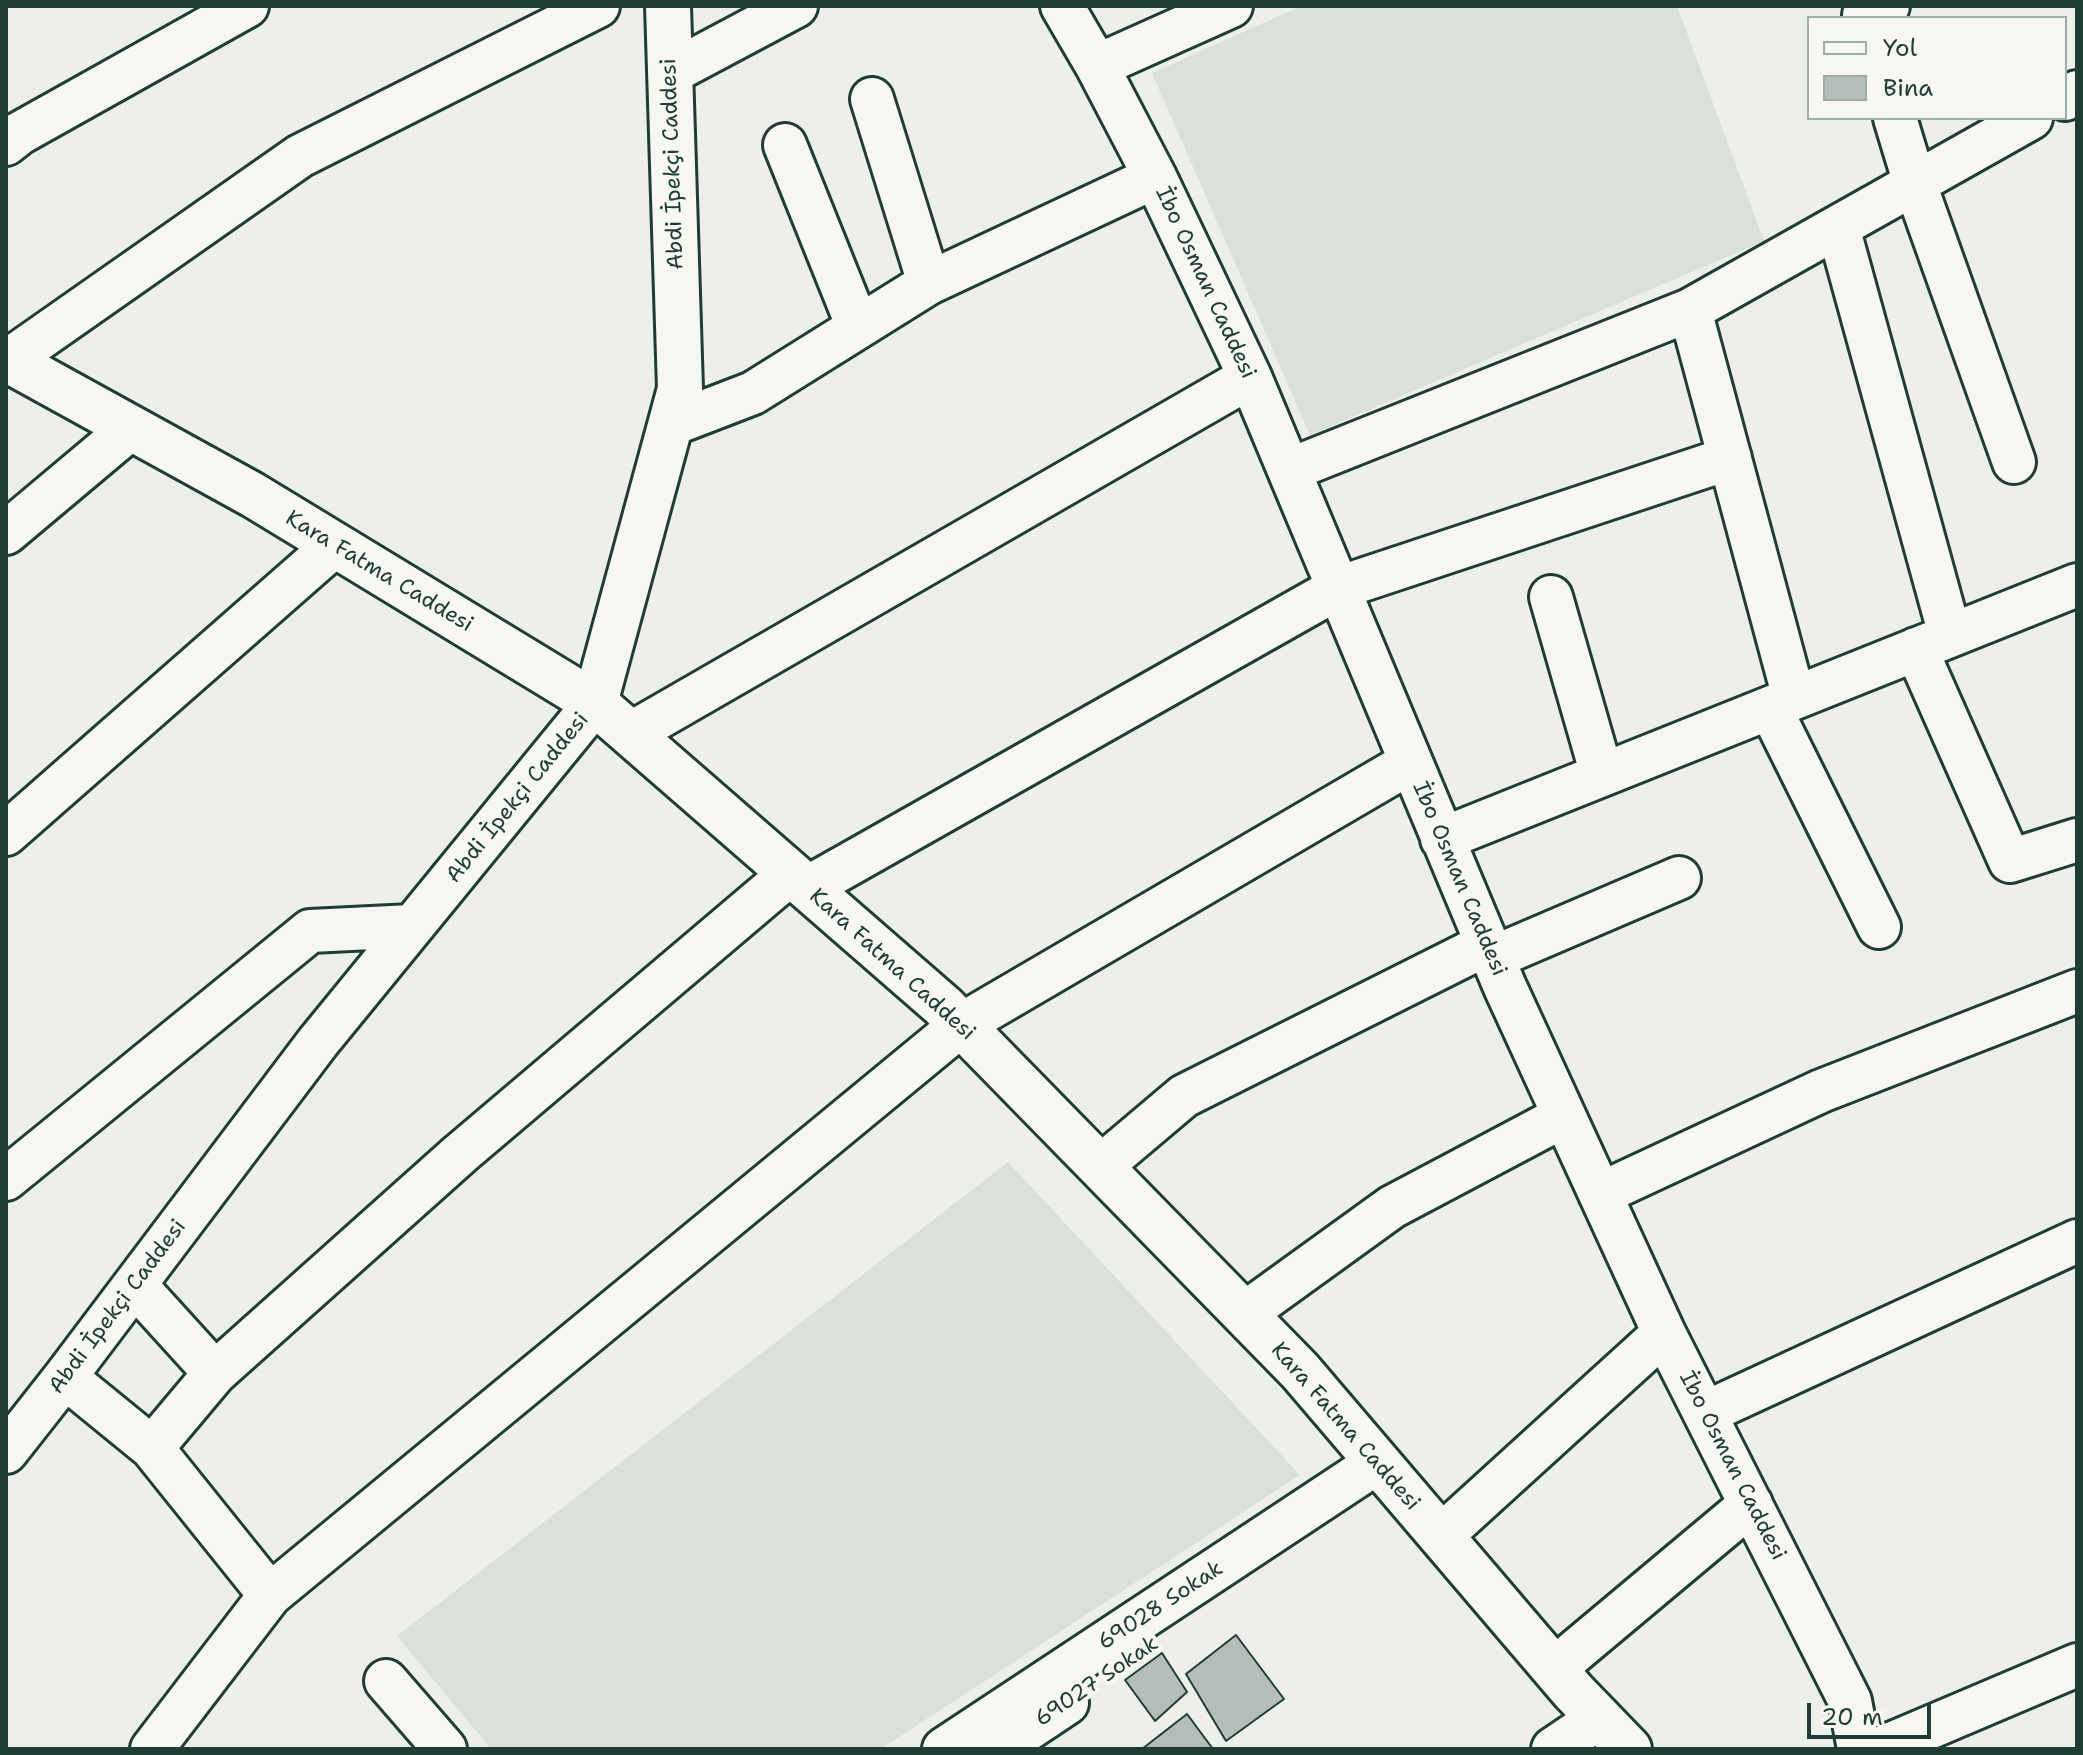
<!DOCTYPE html>
<html>
<head>
<meta charset="utf-8">
<style>
	body { margin:0 }
	#map { position:relative; width:2083px; height:1755px; overflow:hidden; background:#edefea; font-family:"Shantell Sans",sans-serif }
	canvas { display:block }
	.frame { position:absolute; inset:0; border:8px solid #1f3d34; pointer-events:none }
	.legend { position:absolute; left:1807px; top:16px; width:260px; height:104px; box-sizing:border-box; background:#f6f6f2; border:2px solid #a0aca6; margin:0; padding:10px 14px; list-style:none; font-size:24px; color:#1f3d34 }
	.legend li { display:flex; align-items:center; gap:16px; height:40px }
	.legend b { width:40px; border:2px solid #a0aca6 }
	.scale { position:absolute; left:1807px; top:1703px; width:124px; height:36px; box-sizing:border-box; border:4px solid #1f3d34; border-top:0; padding-left:10px; font-size:24px; line-height:28px; white-space:nowrap; color:#1f3d34; -webkit-text-stroke:6px #f6f6f2; paint-order:stroke }
</style>
</head>
<body>
<div id="map">
<canvas width="2083" height="1755"></canvas>
<div class="frame"></div>
<ul class="legend">
<li><b style="height:10px;background:#f6f6f2"></b>Yol</li>
<li><b style="height:22px;background:#b4bdb8"></b>Bina</li>
</ul>
<div class="scale">20 m</div>
</div>
<script>
const ctx = document.querySelector('canvas').getContext('2d');
ctx.lineJoin = 'round';
function fill(path, color) {
  ctx.fillStyle = color;
  ctx.fill(path, 'evenodd');
}
function shape(rows) {
  const path = new Path2D();
  for (const r of rows) {
    path.moveTo(r[0], r[1]);
    for (let i = 2; i < r.length; i += 2) path.lineTo(r[i], r[i + 1]);
  }
  return path;
}
function stroke(path, color, width, dash) {
  ctx.strokeStyle = color;
  ctx.lineWidth = width;
  ctx.lineCap = dash ? 'butt' : 'round';
  ctx.setLineDash(dash || []);
  ctx.stroke(path);
}
function drawText(font, color, halo, rows, align = 'center') {
  ctx.font = font + ' "Shantell Sans",sans-serif';
  ctx.lineWidth = 8;
  ctx.setLineDash([]);
  ctx.textBaseline = 'middle';
  ctx.strokeStyle = halo;
  ctx.fillStyle = color;
  for (const [text, x, y, turn = 0] of rows) {
    ctx.save();
    ctx.translate(x, y);
    ctx.rotate((+turn || 0) * Math.PI / 180);
    ctx.textAlign = isNaN(turn) ? turn : align;
    if (halo) ctx.strokeText(text, 0, 0);
    ctx.fillText(text, 0, 0);
    ctx.restore();
  }
}
fill(shape([
	[1301,6,1677,6,1764,241,1310,435,1152,73],
	[1008,1162,1300,1475,881,1749,491,1749,397,1636]
]), '#dce0db');
const building = shape([
	[1236,1635,1284,1699,1226,1741,1186,1674,1236,1635],
	[1162,1653,1187,1692,1155,1721,1125,1680,1162,1653],
	[1187,1714,1213,1749,1142,1749,1187,1714]
]);
fill(building, '#b4bdb8');
stroke(building, '#1f3d34', 2);
const minor = shape([
	[1062,6,1097,66,1155,177,1250,377,1505,987,1664,1333,1850,1701,1859,1749],
	[1864,15,1888,6],
	[1097,66,1231,6],
	[670,73,796,6],
	[872,99,929,283],
	[2065,99,2077,92],
	[1895,118,1915,184,2014,462],
	[6,144,20,133,247,6],
	[785,145,858,327],
	[1838,227,1950,635],
	[1690,310,1794,698],
	[6,362,300,156,598,6],
	[670,425,753,393,929,283,1155,177],
	[1289,470,1690,310,2031,118],
	[6,533,131,428],
	[1551,597,1602,775],
	[1916,649,2010,861,2077,840],
	[1770,708,1879,927],
	[630,734,1250,377],
	[6,834,335,545],
	[1442,839,2077,585],
	[807,888,1338,588,1730,458],
	[1492,958,1679,878],
	[1100,1167,1184,1096,1487,944],
	[6,1179,310,931,412,926],
	[1600,1194,1821,1091,2077,991],
	[135,1285,215,1373],
	[1244,1314,1392,1207,1564,1116],
	[65,1377,152,1448,270,1595,961,1025,1411,762],
	[1705,1413,2077,1241],
	[152,1448,215,1373,460,1154,790,874],
	[6,1452,65,1377,318,1042,595,703],
	[1441,1536,1664,1333],
	[1554,1669,1751,1504],
	[386,1681,445,1749],
	[152,1749,270,1595],
	[944,1749,1378,1462],
	[998,1749,1067,1703],
	[1553,1749,1599,1718],
	[1879,1749,2077,1665]
]);
const major = shape([
	[6,359,253,495,595,703,943,1006,1300,1371,1573,1691,1629,1749],
	[595,703,680,389,668,6]
]);
stroke(minor, '#1f3d34', 48);
stroke(major, '#1f3d34', 50);
stroke(minor, '#f6f6f2', 42);
stroke(major, '#f6f6f2', 44);
drawText('22px', '#1f3d34', '#f6f6f2', [
	["Abdi İpekçi Caddesi",673,164,-92],
	["İbo Osman Caddesi",1205,283,65],
	["Kara Fatma Caddesi",379,572,31],
	["Abdi İpekçi Caddesi",518,798,-51],
	["İbo Osman Caddesi",1459,879,67],
	["Kara Fatma Caddesi",892,965,42],
	["Abdi İpekçi Caddesi",118,1307,-53],
	["Kara Fatma Caddesi",1345,1427,49],
	["İbo Osman Caddesi",1732,1466,63],
	["69028 Sokak",1161,1606,-33],
	["69027 Sokak",1097,1682,-34]
]);
</script>
</body>
</html>
